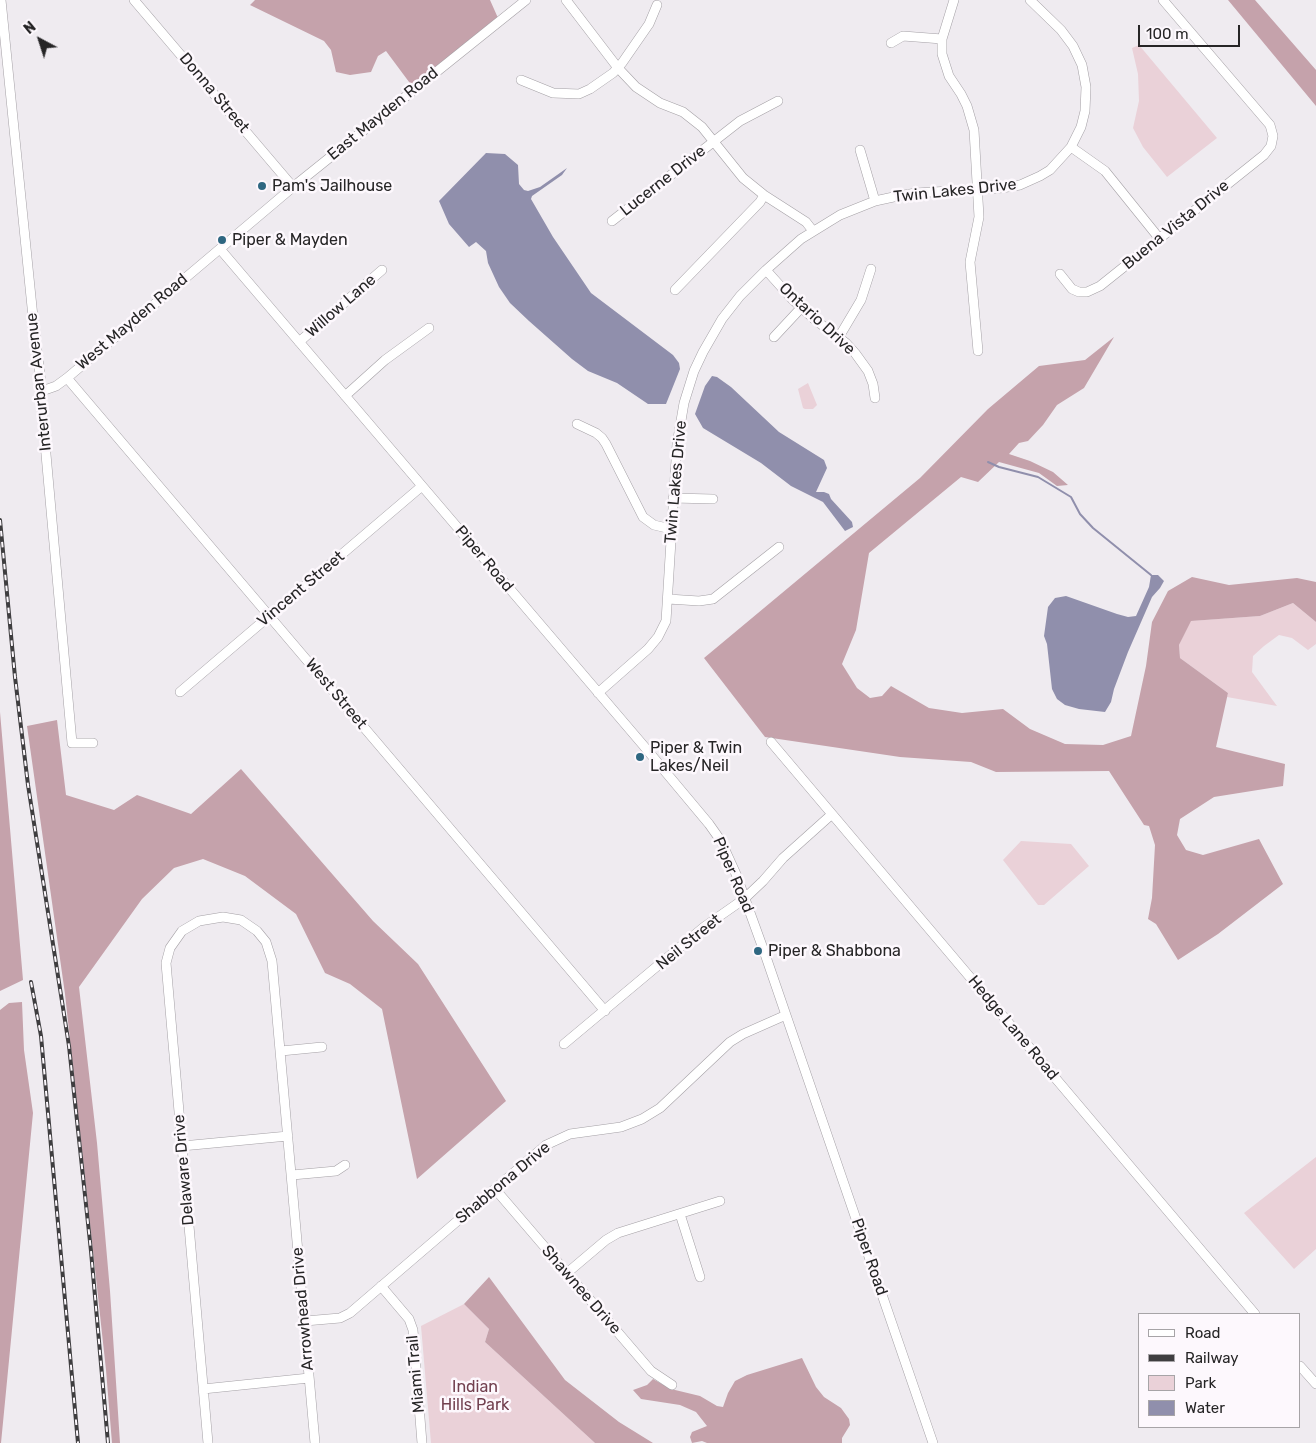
<!DOCTYPE html>
<html>
<head>
<meta charset="utf-8">
<style>
	body { margin:0 }
	#map { position:relative; width:1316px; height:1443px; overflow:hidden; background:#efebf0; font-family:Rubik,sans-serif }
	canvas { display:block }
	.legend { position:absolute; left:1138px; top:1313px; width:162px; height:115px; box-sizing:border-box; background:#fdf8fd; border:1px solid #a7a4a7; margin:0; padding:6px 9px; list-style:none; font-size:15px; color:#262526 }
	.legend li { display:flex; align-items:center; gap:10px; height:25px }
	.legend b { width:25px; border:1px solid #a7a4a7 }
	.north { position:absolute; left:15px; top:15px; width:50px; height:50px; -webkit-text-stroke:4px #fdf8fd; paint-order:stroke; rotate:320deg; font-size:14px; font-weight:700; line-height:20px; text-align:center; color:#262526 }
	.north::after { content:''; display:block; margin:auto; width:18px; height:22px; background:#262526; clip-path:polygon(50% 0,100% 100%,50% 72%,0 100%) }
	.scale { position:absolute; left:1138px; top:25px; width:102px; height:22px; box-sizing:border-box; border:2px solid #262526; border-top:0; padding-left:6px; font-size:15px; line-height:18px; white-space:nowrap; color:#262526; -webkit-text-stroke:4px #fdf8fd; paint-order:stroke }
</style>
</head>
<body>
<div id="map">
<canvas width="1316" height="1443"></canvas>
<ul class="legend">
<li><b style="height:6px;background:#fff"></b>Road</li>
<li><b style="height:6px;background:#3f3e40"></b>Railway</li>
<li><b style="height:14px;background:#ead1d8"></b>Park</li>
<li><b style="height:14px;background:#908fac"></b>Water</li>
</ul>
<div class="north">N</div>
<div class="scale">100 m</div>
</div>
<script>
const ctx = document.querySelector('canvas').getContext('2d');
ctx.lineJoin = 'round';
function fill(path, color) {
  ctx.fillStyle = color;
  ctx.fill(path, 'evenodd');
}
function shape(rows) {
  const path = new Path2D();
  for (const r of rows) {
    path.moveTo(r[0], r[1]);
    for (let i = 2; i < r.length; i += 2) path.lineTo(r[i], r[i + 1]);
  }
  return path;
}
function stroke(path, color, width, dash) {
  ctx.strokeStyle = color;
  ctx.lineWidth = width;
  ctx.lineCap = dash ? 'butt' : 'round';
  ctx.setLineDash(dash || []);
  ctx.stroke(path);
}
function drawText(font, color, halo, rows, align = 'center') {
  ctx.font = font + ' Rubik,sans-serif';
  ctx.lineWidth = 5;
  ctx.setLineDash([]);
  ctx.textBaseline = 'middle';
  ctx.strokeStyle = halo;
  ctx.fillStyle = color;
  for (const [text, x, y, turn = 0] of rows) {
    ctx.save();
    ctx.translate(x, y);
    ctx.rotate((+turn || 0) * Math.PI / 180);
    ctx.textAlign = isNaN(turn) ? turn : align;
    if (halo) ctx.strokeText(text, 0, 0);
    ctx.fillText(text, 0, 0);
    ctx.restore();
  }
}
fill(shape([
	[1139,45,1217,138,1167,177,1143,147,1133,128,1139,101,1138,74,1132,48],
	[808,383,817,405,813,409,805,409,803,408,798,389],
	[1293,603,1316,622,1316,644,1308,650,1292,638,1279,635,1264,646,1253,656,1252,672,1277,706,1227,697,1228,693,1180,658,1179,645,1190,621,1260,616],
	[1021,841,1071,844,1089,866,1044,905,1038,905,1003,860],
	[1316,1157,1316,1249,1294,1269,1244,1213],
	[464,1304,489,1329,485,1342,595,1443,431,1443,421,1326]
]), '#ead1d8');
fill(shape([
	[255,0,490,0,498,18,412,86,386,51,378,56,371,72,350,75,336,72,331,50,324,41,250,5],
	[1228,0,1255,0,1316,70,1316,106],
	[1114,337,1084,388,1057,405,1043,425,1028,441,1019,443,1009,454,1030,461,1053,472,1068,485,1057,486,1039,473,999,462,978,482,961,477,869,553,856,630,842,664,857,688,870,698,882,696,891,686,929,708,962,713,1003,709,1030,729,1065,744,1103,745,1131,736,1146,666,1152,622,1168,591,1192,577,1229,585,1297,578,1316,582,1316,622,1293,603,1260,616,1191,621,1179,645,1180,658,1228,693,1216,747,1285,764,1283,786,1214,797,1180,819,1177,835,1186,850,1203,855,1259,839,1283,884,1218,934,1178,960,1156,924,1148,919,1152,898,1155,845,1149,826,1144,825,1109,771,996,772,971,762,900,757,765,737,704,658,920,478,988,409,1039,366,1085,360],
	[0,712,23,980,0,991],
	[57,720,66,795,114,810,137,795,191,814,241,769,373,921,418,964,506,1101,417,1179,382,1009,350,984,325,973,296,914,245,876,203,859,174,868,142,899,79,987,97,1143,110,1291,120,1443,112,1443,106,1370,65,994,27,726],
	[22,1002,24,1050,33,1113,1,1443,0,1443,0,1010,9,1003],
	[489,1277,565,1380,619,1422,653,1443,595,1443,485,1342,489,1329,464,1304],
	[802,1358,816,1387,824,1397,841,1408,849,1419,850,1425,842,1438,842,1443,707,1443,702,1441,692,1443,690,1437,692,1432,707,1426,696,1412,680,1405,641,1399,633,1390,647,1385,653,1379,671,1389,700,1396,717,1406,723,1407,728,1393,735,1381,747,1375]
]), '#c5a2ab');
fill(shape([
	[486,153,505,154,518,165,519,184,524,190,528,191,540,187,567,168,562,175,532,196,531,199,553,237,591,293,673,355,679,363,680,369,666,404,648,404,617,383,588,371,572,359,529,321,510,303,499,287,488,263,486,251,476,242,469,247,449,224,439,201],
	[712,376,717,377,731,387,779,432,824,460,827,468,816,492,824,492,829,494,831,499,852,522,853,527,845,531,823,502,791,486,761,463,703,428,695,414,705,386],
	[1151,575,1158,575,1164,581,1160,588,1152,597,1128,652,1114,689,1111,702,1105,712,1079,709,1065,705,1057,699,1052,689,1047,644,1044,636,1048,607,1055,598,1066,596,1117,614,1128,617,1136,616,1149,587]
]), '#908fac');
stroke(shape([
	[988,462,999,467,1038,477,1071,497,1080,514,1093,528,1151,575]
]), '#908fac', 2);
const minor = shape([
	[1,0,33,317,42,391,42,410,72,743,93,743],
	[134,0,293,187],
	[566,0,618,68,636,87,660,103,683,112,702,127,743,178,764,195,806,222,813,231],
	[954,0,942,39,942,54,949,76,961,94,967,106,974,130,979,217,970,262,978,351],
	[891,43,903,36,942,39],
	[521,80,553,93,579,94,590,89,613,73,622,63,649,24,657,5],
	[1071,147,1105,171,1159,238],
	[860,150,875,201],
	[612,221,740,121,778,101],
	[220,249,643,745,709,824,721,841,736,874,765,954,933,1443],
	[766,270,792,299,814,319,846,343,855,353,868,371,873,384,875,398],
	[1060,274,1072,289,1079,292,1087,292,1100,286,1264,155,1271,146,1273,136,1270,125,1163,0],
	[675,290,760,202,764,195],
	[774,337,801,308],
	[839,337,861,300,871,269],
	[299,342,382,270],
	[67,378,605,1011],
	[42,391,56,386,67,378,293,187,526,0],
	[345,396,385,360,429,328],
	[577,424,596,433,602,438,606,444,643,517,654,525,671,529],
	[673,498,713,499],
	[668,599,699,601,713,599,779,547],
	[180,692,422,486],
	[598,693,648,649,658,637,666,621,677,444,684,403,694,371,703,352,722,319,740,296,766,270,801,239,840,215,875,201,898,196,916,193,1002,188,1020,185,1040,176,1050,170,1071,147,1081,127,1085,111,1086,87,1082,65,1073,46,1061,30,1030,0],
	[771,742,1255,1314],
	[564,1044,704,927,744,899,763,881,783,858,831,815],
	[281,1051,322,1047],
	[182,1146,288,1136],
	[292,1175,336,1171,345,1165],
	[495,1189,651,1371,672,1385],
	[680,1214,700,1277],
	[567,1273,606,1240,618,1233,720,1201],
	[381,1286,409,1319,413,1330,422,1443],
	[305,1321,340,1318,350,1313,546,1145,570,1134,621,1127,642,1119,660,1108,730,1042,743,1034,786,1015],
	[1300,1366,1316,1384],
	[203,1389,309,1378],
	[208,1443,166,963,170,948,182,931,199,921,223,917,241,920,257,931,266,942,272,961,315,1443]
]);
stroke(minor, '#a4a0a5', 10);
stroke(minor, '#fff', 9);
const rail = shape([
	[0,520,15,677,28,785,69,1046,91,1251,108,1443],
	[31,982,41,1036,78,1443]
]);
stroke(rail, '#3f3e40', 4);
stroke(rail, '#fdf8fd', 2, [5.5]);
for (const [x, y, r, color] of [
	[262,186,5,"#2e6781"],
	[222,240,5,"#2e6781"],
	[640,757,5,"#2e6781"],
	[758,951,5,"#2e6781"]
]) {
  const dot = new Path2D();
  dot.arc(x, y, r, 0, 2 * Math.PI);
  ctx.fillStyle = color;
  ctx.fill(dot);
  stroke(dot, '#fdf8fd', 2);
}
drawText('16px', '#262526', '#fdf8fd', [
	["Donna Street",214,93,50],
	["East Mayden Road",383,114,-39],
	["Lucerne Drive",663,181,-38],
	["Twin Lakes Drive",955,191,-6],
	["Buena Vista Drive",1176,225,-39],
	["Willow Lane",341,306,-41],
	["Ontario Drive",817,319,43],
	["West Mayden Road",132,322,-40],
	["Interurban Avenue",39,382,-96],
	["Twin Lakes Drive",676,482,-85],
	["Piper Road",484,559,50],
	["Vincent Street",301,589,-40],
	["West Street",336,694,50],
	["Piper Road",733,875,67],
	["Neil Street",689,942,-39],
	["Hedge Lane Road",1013,1028,50],
	["Delaware Drive",184,1170,-95],
	["Shabbona Drive",503,1183,-40],
	["Piper Road",869,1257,71],
	["Shawnee Drive",581,1290,49],
	["Arrowhead Drive",303,1309,-95],
	["Miami Trail",416,1374,-95]
]);
drawText('16px', '#262526', '#fdf8fd', [
	["Pam's Jailhouse",272,186],
	["Piper & Mayden",232,240],
	["Piper & Twin",650,748],
	["Lakes/Neil",650,766],
	["Piper & Shabbona",768,951]
], 'left');
drawText('16px', '#72404f', '#fdf8fd', [
	["Indian",475,1387],
	["Hills Park",475,1405]
]);
</script>
</body>
</html>
